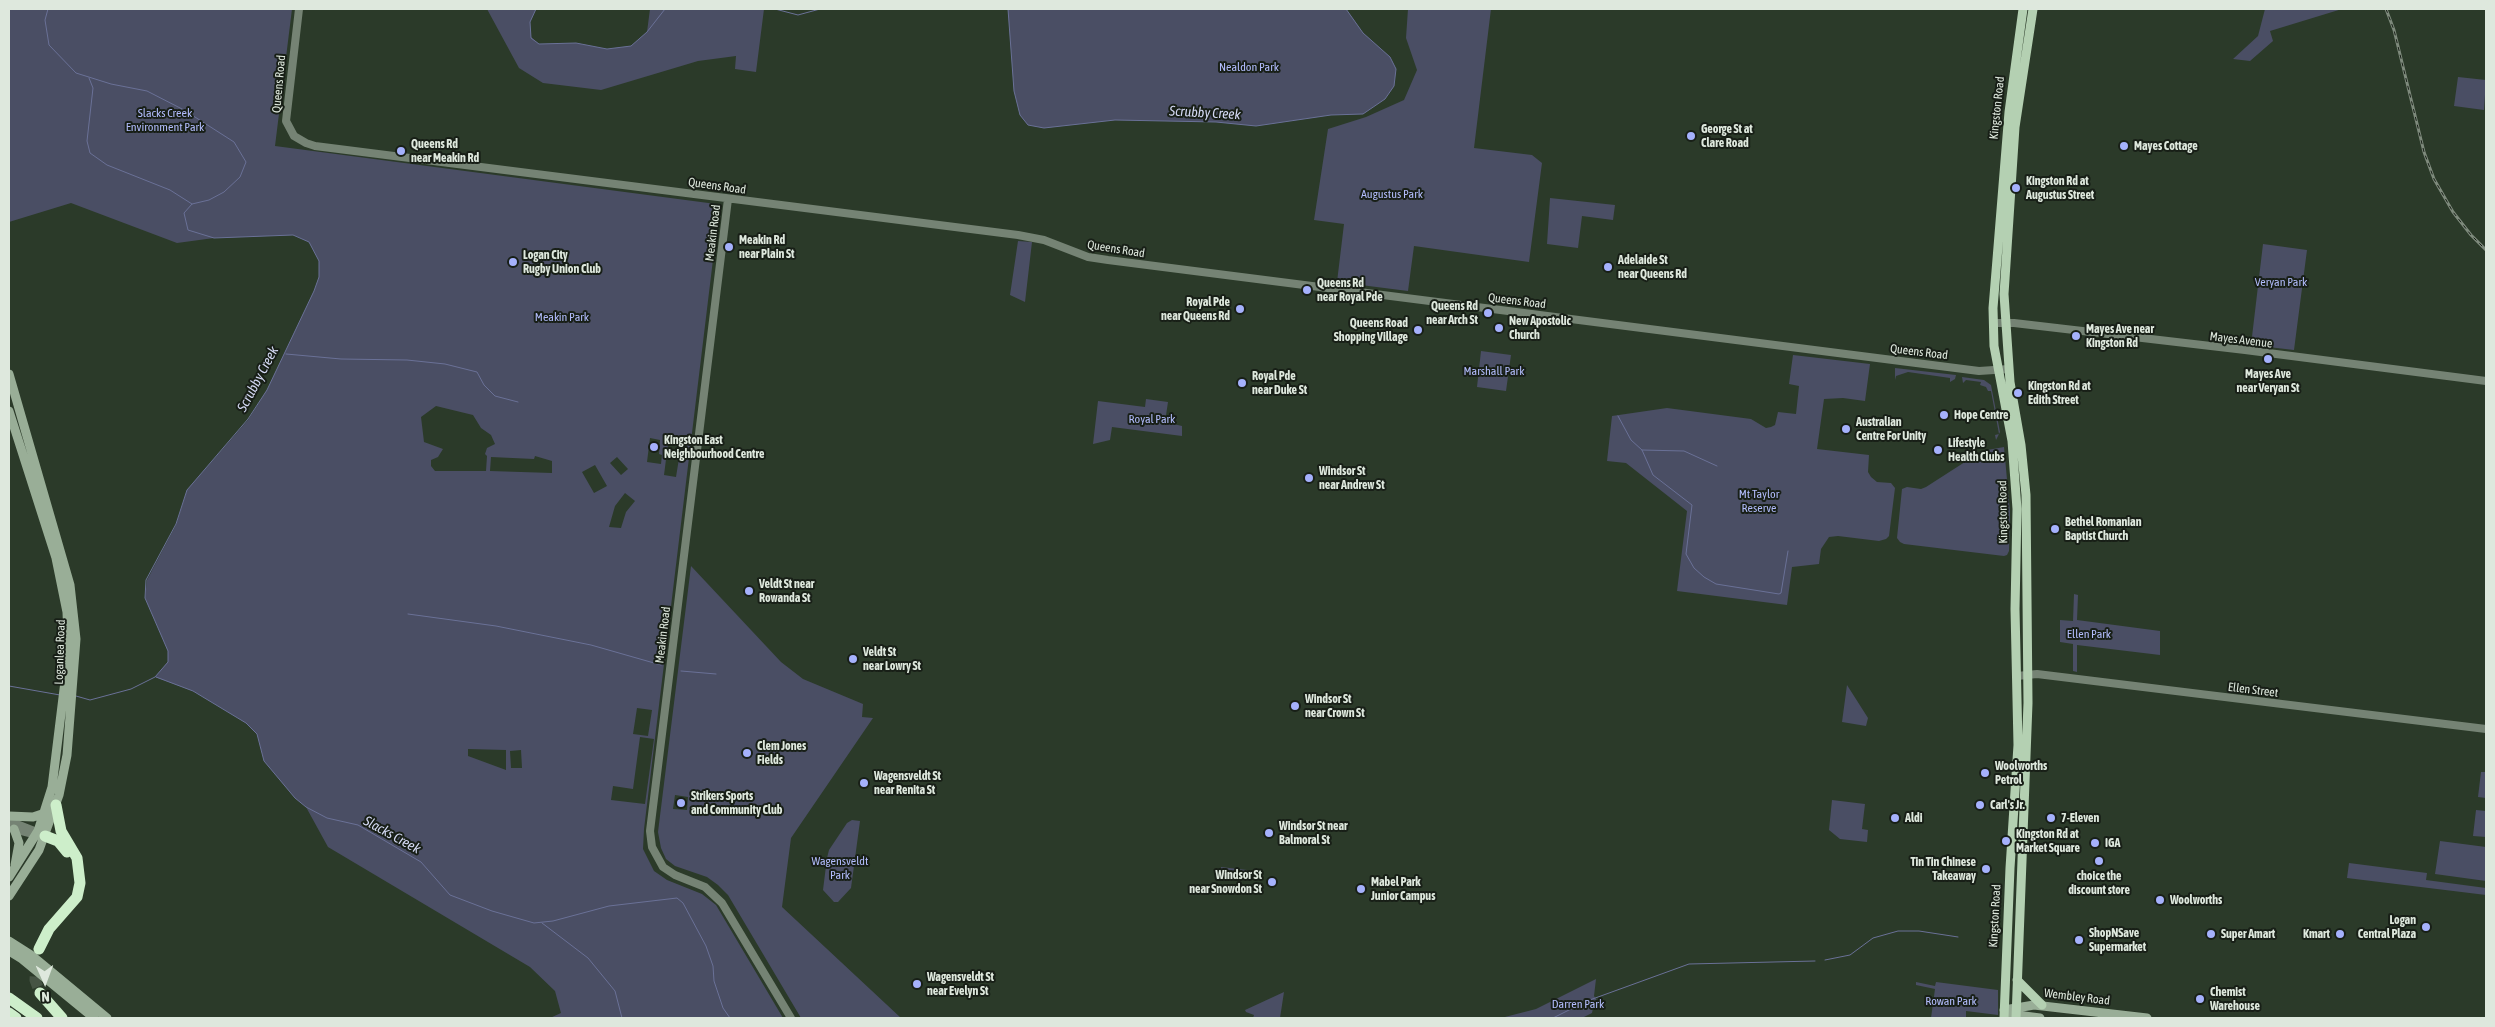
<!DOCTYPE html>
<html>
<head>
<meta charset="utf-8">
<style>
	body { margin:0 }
	#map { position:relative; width:2495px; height:1027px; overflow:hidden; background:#2b3a29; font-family:"Asap Condensed",sans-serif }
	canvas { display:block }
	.frame { position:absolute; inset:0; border:10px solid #dee8dd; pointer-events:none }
	.north { position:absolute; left:20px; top:957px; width:50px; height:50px; -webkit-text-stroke:4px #181f17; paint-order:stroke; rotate:178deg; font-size:14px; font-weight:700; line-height:20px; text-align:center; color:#dee8dd }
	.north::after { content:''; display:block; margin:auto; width:18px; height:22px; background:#dee8dd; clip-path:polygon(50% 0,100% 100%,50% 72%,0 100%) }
</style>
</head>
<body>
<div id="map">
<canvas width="2495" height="1027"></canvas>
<div class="frame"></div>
<div class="north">N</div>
</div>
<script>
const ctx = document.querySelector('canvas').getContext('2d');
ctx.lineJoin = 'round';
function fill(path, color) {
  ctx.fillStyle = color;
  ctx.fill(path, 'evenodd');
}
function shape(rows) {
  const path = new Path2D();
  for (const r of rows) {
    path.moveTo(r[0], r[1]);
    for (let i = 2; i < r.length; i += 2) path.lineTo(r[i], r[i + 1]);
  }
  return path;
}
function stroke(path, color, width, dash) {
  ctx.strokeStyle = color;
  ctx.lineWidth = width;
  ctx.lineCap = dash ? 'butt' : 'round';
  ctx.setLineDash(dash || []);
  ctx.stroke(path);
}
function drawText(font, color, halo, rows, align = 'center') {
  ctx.font = font + ' "Asap Condensed",sans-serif';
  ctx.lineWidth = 4;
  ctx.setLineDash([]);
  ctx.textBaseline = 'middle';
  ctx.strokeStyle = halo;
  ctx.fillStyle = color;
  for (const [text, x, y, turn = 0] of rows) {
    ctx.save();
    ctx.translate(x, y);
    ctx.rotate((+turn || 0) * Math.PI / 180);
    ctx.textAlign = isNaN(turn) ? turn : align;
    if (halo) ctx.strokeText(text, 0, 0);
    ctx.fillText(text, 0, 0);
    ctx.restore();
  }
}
fill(shape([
	[9,9,292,9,275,146,716,204,719,210,644,829,643,849,654,871,667,880,702,894,716,905,783,1018,550,1018,561,1013,555,991,530,967,328,847,306,807,295,798,264,761,257,734,246,723,193,691,155,677,168,662,168,651,145,598,147,580,176,525,187,490,248,420,267,390,314,291,319,277,319,261,309,242,293,235,214,238,177,243,71,203,9,222],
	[436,406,473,415,481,428,491,435,495,444,487,448,485,454,487,456,486,471,435,471,431,466,431,460,438,457,443,449,424,442,421,417],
	[650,438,660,440,659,454,662,455,661,464,647,462],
	[668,444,681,446,676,477,664,475],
	[535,456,552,461,552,473,490,471,491,457,534,459],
	[617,457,628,469,621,475,610,463],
	[595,465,607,486,594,493,582,472],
	[625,493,635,501,626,512,621,528,609,527,615,506],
	[637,708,652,710,648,736,633,734],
	[640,737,654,739,645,804,611,800,613,786,633,789],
	[468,749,506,750,506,770,468,756],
	[521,750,522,768,511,768,510,751],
	[487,9,536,9,530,22,531,37,539,44,576,43,607,49,631,46,647,32,650,9,764,9,756,72,735,69,736,56,698,61,601,90,543,83,519,68],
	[1008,9,1346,9,1363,33,1390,57,1396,69,1394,86,1385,99,1363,114,1331,115,1256,126,1216,122,1115,120,1044,128,1028,125,1020,115,1014,91],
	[1408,9,1491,9,1474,148,1532,155,1542,163,1529,262,1414,246,1408,291,1337,282,1344,224,1314,220,1328,129,1366,117,1404,100,1417,70,1406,38],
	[2265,9,2342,9,2270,31,2273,41,2250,61,2233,59,2258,36],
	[2458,77,2486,80,2484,110,2454,106],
	[1550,198,1615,205,1613,220,1582,216,1578,248,1547,244],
	[1018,241,1032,242,1025,302,1010,295],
	[2263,244,2307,250,2294,350,2251,345],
	[1481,351,1511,355,1506,391,1477,387],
	[1793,355,1870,364,1865,401,1843,398,1824,399,1817,449,1869,455,1868,472,1871,477,1877,482,1891,483,1895,488,1889,536,1886,539,1879,541,1838,536,1829,537,1821,549,1819,564,1792,567,1787,605,1677,591,1687,511,1626,463,1607,461,1612,416,1667,408,1751,419,1766,428,1771,427,1775,425,1778,412,1796,414,1799,386,1789,384],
	[1895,368,1956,375,1955,379,1950,382,1950,378,1908,372,1896,376,1895,380],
	[1962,377,1984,380,1991,385,2000,432,1996,440,1995,435,1999,434,1991,391,1988,391,1986,387,1980,385,1981,382,1966,380,1963,383],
	[1146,399,1168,402,1165,422,1182,426,1182,436,1112,427,1110,440,1093,444,1098,401,1145,407],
	[2004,447,2010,512,2009,551,2007,555,2004,556,1904,544,1900,542,1897,538,1902,489,1907,487,1921,489,1926,487,1982,451],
	[691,566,781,662,803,679,863,704,862,717,873,718,791,838,782,907,901,1018,801,1018,728,895,718,885,707,877,675,866,666,859,661,848,658,832],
	[675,795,688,797,687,810,673,809],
	[2074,594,2078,595,2077,620,2160,631,2160,655,2077,645,2077,672,2073,671,2073,644,2060,642,2060,620,2073,621],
	[1847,685,1868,718,1866,726,1842,722],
	[2481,772,2486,772,2486,798,2478,797],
	[1832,800,1865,804,1862,829,1868,830,1867,842,1840,839,1829,830],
	[2476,810,2486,811,2486,837,2473,836],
	[852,820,860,821,851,888,838,902,834,902,823,890,827,858,829,850,847,823],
	[2440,841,2486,847,2486,881,2435,874],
	[2349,863,2427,873,2426,880,2486,888,2486,895,2347,878],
	[1221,867,1247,870,1246,876,1244,878,1224,873,1221,875],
	[1596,979,1594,996,1598,1002,1593,1008,1592,1013,1582,1018,1501,1018,1536,1009],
	[1916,982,1935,986,1936,982,1998,990,1998,1015,1966,1011,1966,1018,1931,1018,1935,989,1916,985],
	[1284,992,1280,1018,1253,1018,1254,1015,1246,1012,1245,1010]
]), '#4a4e64');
stroke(shape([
	[48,9,45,20,49,45,76,73,111,84,147,91,184,110,234,142,246,162,240,177,224,192,209,200,192,204,184,213,188,230,214,238,293,235,309,242,319,261,319,277,314,291,267,390,248,419,187,490,176,524,146,580,145,598,168,651,168,662,155,677,131,689,90,700,76,696],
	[536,9,530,22,531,38,539,44,576,43,607,49,631,46,647,32,665,9],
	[775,9,798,15,820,9],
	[1008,9,1014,91,1020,115,1028,125,1044,128,1115,120,1216,122,1256,126,1331,115,1363,114,1385,99,1394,86,1396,69,1390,57,1363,33,1346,9],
	[89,78,93,88,87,141,90,153,107,165,170,190,192,204],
	[286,354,341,359,407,360,445,364,477,372,484,385,495,396,518,402],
	[1618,416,1631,440,1642,450,1653,475,1692,505,1686,554,1694,568,1704,577,1716,584,1779,594,1781,593,1788,551],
	[1642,450,1684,451,1717,466],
	[408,614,496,626,591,645,661,665],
	[681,671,716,674],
	[156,677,193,691,246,723,257,734,264,761,295,798,306,807,327,818,358,825,421,862,450,895,492,911,534,923,553,921,609,906,677,898,683,903,706,946,713,966,714,981,723,1008,730,1018],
	[9,686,60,695],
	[542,923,588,958,615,991,622,1018],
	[1825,960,1850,955,1873,938,1898,931,1919,931,1958,937],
	[1553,1018,1587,1001,1689,964,1815,961]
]), '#6a7197', 1);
stroke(shape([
	[36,960,35,980,40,993]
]), '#465444', 11, [11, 5.5]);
stroke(shape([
	[299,9,286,121,294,136,306,143,315,146,1018,235,1044,240,1088,257,1108,260,1979,371,2009,369],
	[728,199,650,831,652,847,663,867,675,875,705,887,722,903,791,1018],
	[1993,323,2014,323,2245,350,2486,381],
	[2017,676,2037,674,2486,729],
	[9,821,42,834],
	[9,828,40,836]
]), '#758374', 8);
stroke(shape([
	[9,374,70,585,76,639,67,755,59,795,39,850,9,896],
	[9,411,56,558,67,612,68,638,67,665,52,787,38,831,9,877],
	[9,816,33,817,45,813],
	[14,829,19,843,15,865],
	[9,941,31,955,107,1018],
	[9,951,22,959,94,1018],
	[2004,1010,2034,1005,2147,1018],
	[2009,1014,2040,1018]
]), '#99ae97', 9);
stroke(shape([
	[2017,980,2042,1005],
	[2004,1018,2010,868,2018,745,2015,609,2017,509,2012,441,1994,346,1993,308,2009,112,2023,9],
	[2016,1018,2028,703,2026,495,2021,445,2010,382,2004,294,2015,127,2033,9]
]), '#b4d0b2', 9);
stroke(shape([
	[45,836,58,841,67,852],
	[39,949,49,929,77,897,80,883,77,858,61,831,56,805],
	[40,993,62,1018],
	[9,998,37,1018],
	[9,1013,16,1018]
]), '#cdeeca', 11);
const rail = shape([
	[2386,9,2394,30,2424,152,2434,179,2453,212,2471,235,2486,250]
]);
stroke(rail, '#7e8a7c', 3);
stroke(rail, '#181f17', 1, [4]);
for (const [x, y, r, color] of [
	[1691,136,5,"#a5b1fc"],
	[2124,146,5,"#a5b1fc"],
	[401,151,5,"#a5b1fc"],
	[2016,188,5,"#a5b1fc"],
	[729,247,5,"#a5b1fc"],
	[513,262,5,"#a5b1fc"],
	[1608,267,5,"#a5b1fc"],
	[1307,290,5,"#a5b1fc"],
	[1240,309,5,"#a5b1fc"],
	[1488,313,5,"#a5b1fc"],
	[1499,328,5,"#a5b1fc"],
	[1418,330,5,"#a5b1fc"],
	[2076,336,5,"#a5b1fc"],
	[2268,359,5,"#a5b1fc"],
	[1242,383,5,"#a5b1fc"],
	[2018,393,5,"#a5b1fc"],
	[1944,415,5,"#a5b1fc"],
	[1846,429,5,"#a5b1fc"],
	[654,447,5,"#a5b1fc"],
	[1938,450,5,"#a5b1fc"],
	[1309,478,5,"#a5b1fc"],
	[2055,529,5,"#a5b1fc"],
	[749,591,5,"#a5b1fc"],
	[853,659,5,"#a5b1fc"],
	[1295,706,5,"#a5b1fc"],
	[747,753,5,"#a5b1fc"],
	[1985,773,5,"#a5b1fc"],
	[864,783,5,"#a5b1fc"],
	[681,803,5,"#a5b1fc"],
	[1980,805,5,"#a5b1fc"],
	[1895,818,5,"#a5b1fc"],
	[2051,818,5,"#a5b1fc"],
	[1269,833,5,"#a5b1fc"],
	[2006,841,5,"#a5b1fc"],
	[2095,843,5,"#a5b1fc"],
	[2099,861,5,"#a5b1fc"],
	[1986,869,5,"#a5b1fc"],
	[1272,882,5,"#a5b1fc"],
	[1361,889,5,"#a5b1fc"],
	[2160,900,5,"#a5b1fc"],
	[2426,927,5,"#a5b1fc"],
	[2211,934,5,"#a5b1fc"],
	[2340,934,5,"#a5b1fc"],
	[2079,940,5,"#a5b1fc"],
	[917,984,5,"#a5b1fc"],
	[2200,999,5,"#a5b1fc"]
]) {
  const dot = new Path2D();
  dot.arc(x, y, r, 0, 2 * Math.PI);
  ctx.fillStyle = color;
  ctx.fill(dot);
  stroke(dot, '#181f17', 2);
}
drawText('12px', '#b2bcfc', '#181f17', [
	["Nealdon Park",1249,67],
	["Slacks Creek",165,113],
	["Environment Park",165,127],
	["Augustus Park",1392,194],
	["Veryan Park",2281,282],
	["Meakin Park",562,317],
	["Marshall Park",1494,371],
	["Royal Park",1152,419],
	["Mt Taylor",1759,494],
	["Reserve",1759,508],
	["Ellen Park",2089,634],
	["Wagensveldt",840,861],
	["Park",840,875],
	["Rowan Park",1951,1001],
	["Darren Park",1578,1004]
]);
drawText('12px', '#dee8dd', '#181f17', [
	["Queens Road",279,84,-85],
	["Kingston Road",1997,108,-84],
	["Queens Road",717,186,8],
	["Meakin Road",713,233,-83],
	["Queens Road",1116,249,9],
	["Queens Road",1517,301,7],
	["Mayes Avenue",2241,340,7],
	["Queens Road",1919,352,7],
	["Kingston Road",2003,512,-91],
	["Meakin Road",663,635,-83],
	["Loganlea Road",60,652,-88],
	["Ellen Street",2253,690,7],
	["Kingston Road",1995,916,-87],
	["Wembley Road",2077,997,7]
]);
drawText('bold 12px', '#dee8dd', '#181f17', [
	["George St at",1701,129],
	["Clare Road",1701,143],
	["Queens Rd",411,144],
	["near Meakin Rd",411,158],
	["Mayes Cottage",2134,146],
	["Kingston Rd at",2026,181],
	["Augustus Street",2026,195],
	["Meakin Rd",739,240],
	["near Plain St",739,254],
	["Logan City",523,255],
	["Rugby Union Club",523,269],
	["Adelaide St",1618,260],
	["near Queens Rd",1618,274],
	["Queens Rd",1317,283],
	["near Royal Pde",1317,297],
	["Royal Pde",1230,302,"right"],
	["near Queens Rd",1230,316,"right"],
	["Queens Rd",1478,306,"right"],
	["near Arch St",1478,320,"right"],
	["New Apostolic",1509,321],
	["Church",1509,335],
	["Queens Road",1408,323,"right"],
	["Shopping Village",1408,337,"right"],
	["Mayes Ave near",2086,329],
	["Kingston Rd",2086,343],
	["Mayes Ave",2268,374,"center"],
	["near Veryan St",2268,388,"center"],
	["Royal Pde",1252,376],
	["near Duke St",1252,390],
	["Kingston Rd at",2028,386],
	["Edith Street",2028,400],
	["Hope Centre",1954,415],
	["Australian",1856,422],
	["Centre For Unity",1856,436],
	["Kingston East",664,440],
	["Neighbourhood Centre",664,454],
	["Lifestyle",1948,443],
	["Health Clubs",1948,457],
	["Windsor St",1319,471],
	["near Andrew St",1319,485],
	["Bethel Romanian",2065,522],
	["Baptist Church",2065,536],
	["Veldt St near",759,584],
	["Rowanda St",759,598],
	["Veldt St",863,652],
	["near Lowry St",863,666],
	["Windsor St",1305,699],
	["near Crown St",1305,713],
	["Clem Jones",757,746],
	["Fields",757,760],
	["Woolworths",1995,766],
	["Petrol",1995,780],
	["Wagensveldt St",874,776],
	["near Renita St",874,790],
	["Strikers Sports",691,796],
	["and Community Club",691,810],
	["Carl's Jr.",1990,805],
	["Aldi",1905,818],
	["7-Eleven",2061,818],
	["Windsor St near",1279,826],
	["Balmoral St",1279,840],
	["Kingston Rd at",2016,834],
	["Market Square",2016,848],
	["IGA",2105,843],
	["Tin Tin Chinese",1976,862,"right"],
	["Takeaway",1976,876,"right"],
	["Windsor St",1262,875,"right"],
	["near Snowdon St",1262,889,"right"],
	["choice the",2099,876,"center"],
	["discount store",2099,890,"center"],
	["Mabel Park",1371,882],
	["Junior Campus",1371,896],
	["Woolworths",2170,900],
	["Logan",2416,920,"right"],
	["Central Plaza",2416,934,"right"],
	["ShopNSave",2089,933],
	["Supermarket",2089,947],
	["Super Amart",2221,934],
	["Kmart",2330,934,"right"],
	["Wagensveldt St",927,977],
	["near Evelyn St",927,991],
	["Chemist",2210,992],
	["Warehouse",2210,1006]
], 'left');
drawText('italic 14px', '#d4d9f3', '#181f17', [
	["Scrubby Creek",1205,113,3],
	["Scrubby Creek",258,379,-62],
	["Slacks Creek",392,835,29]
]);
</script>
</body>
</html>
